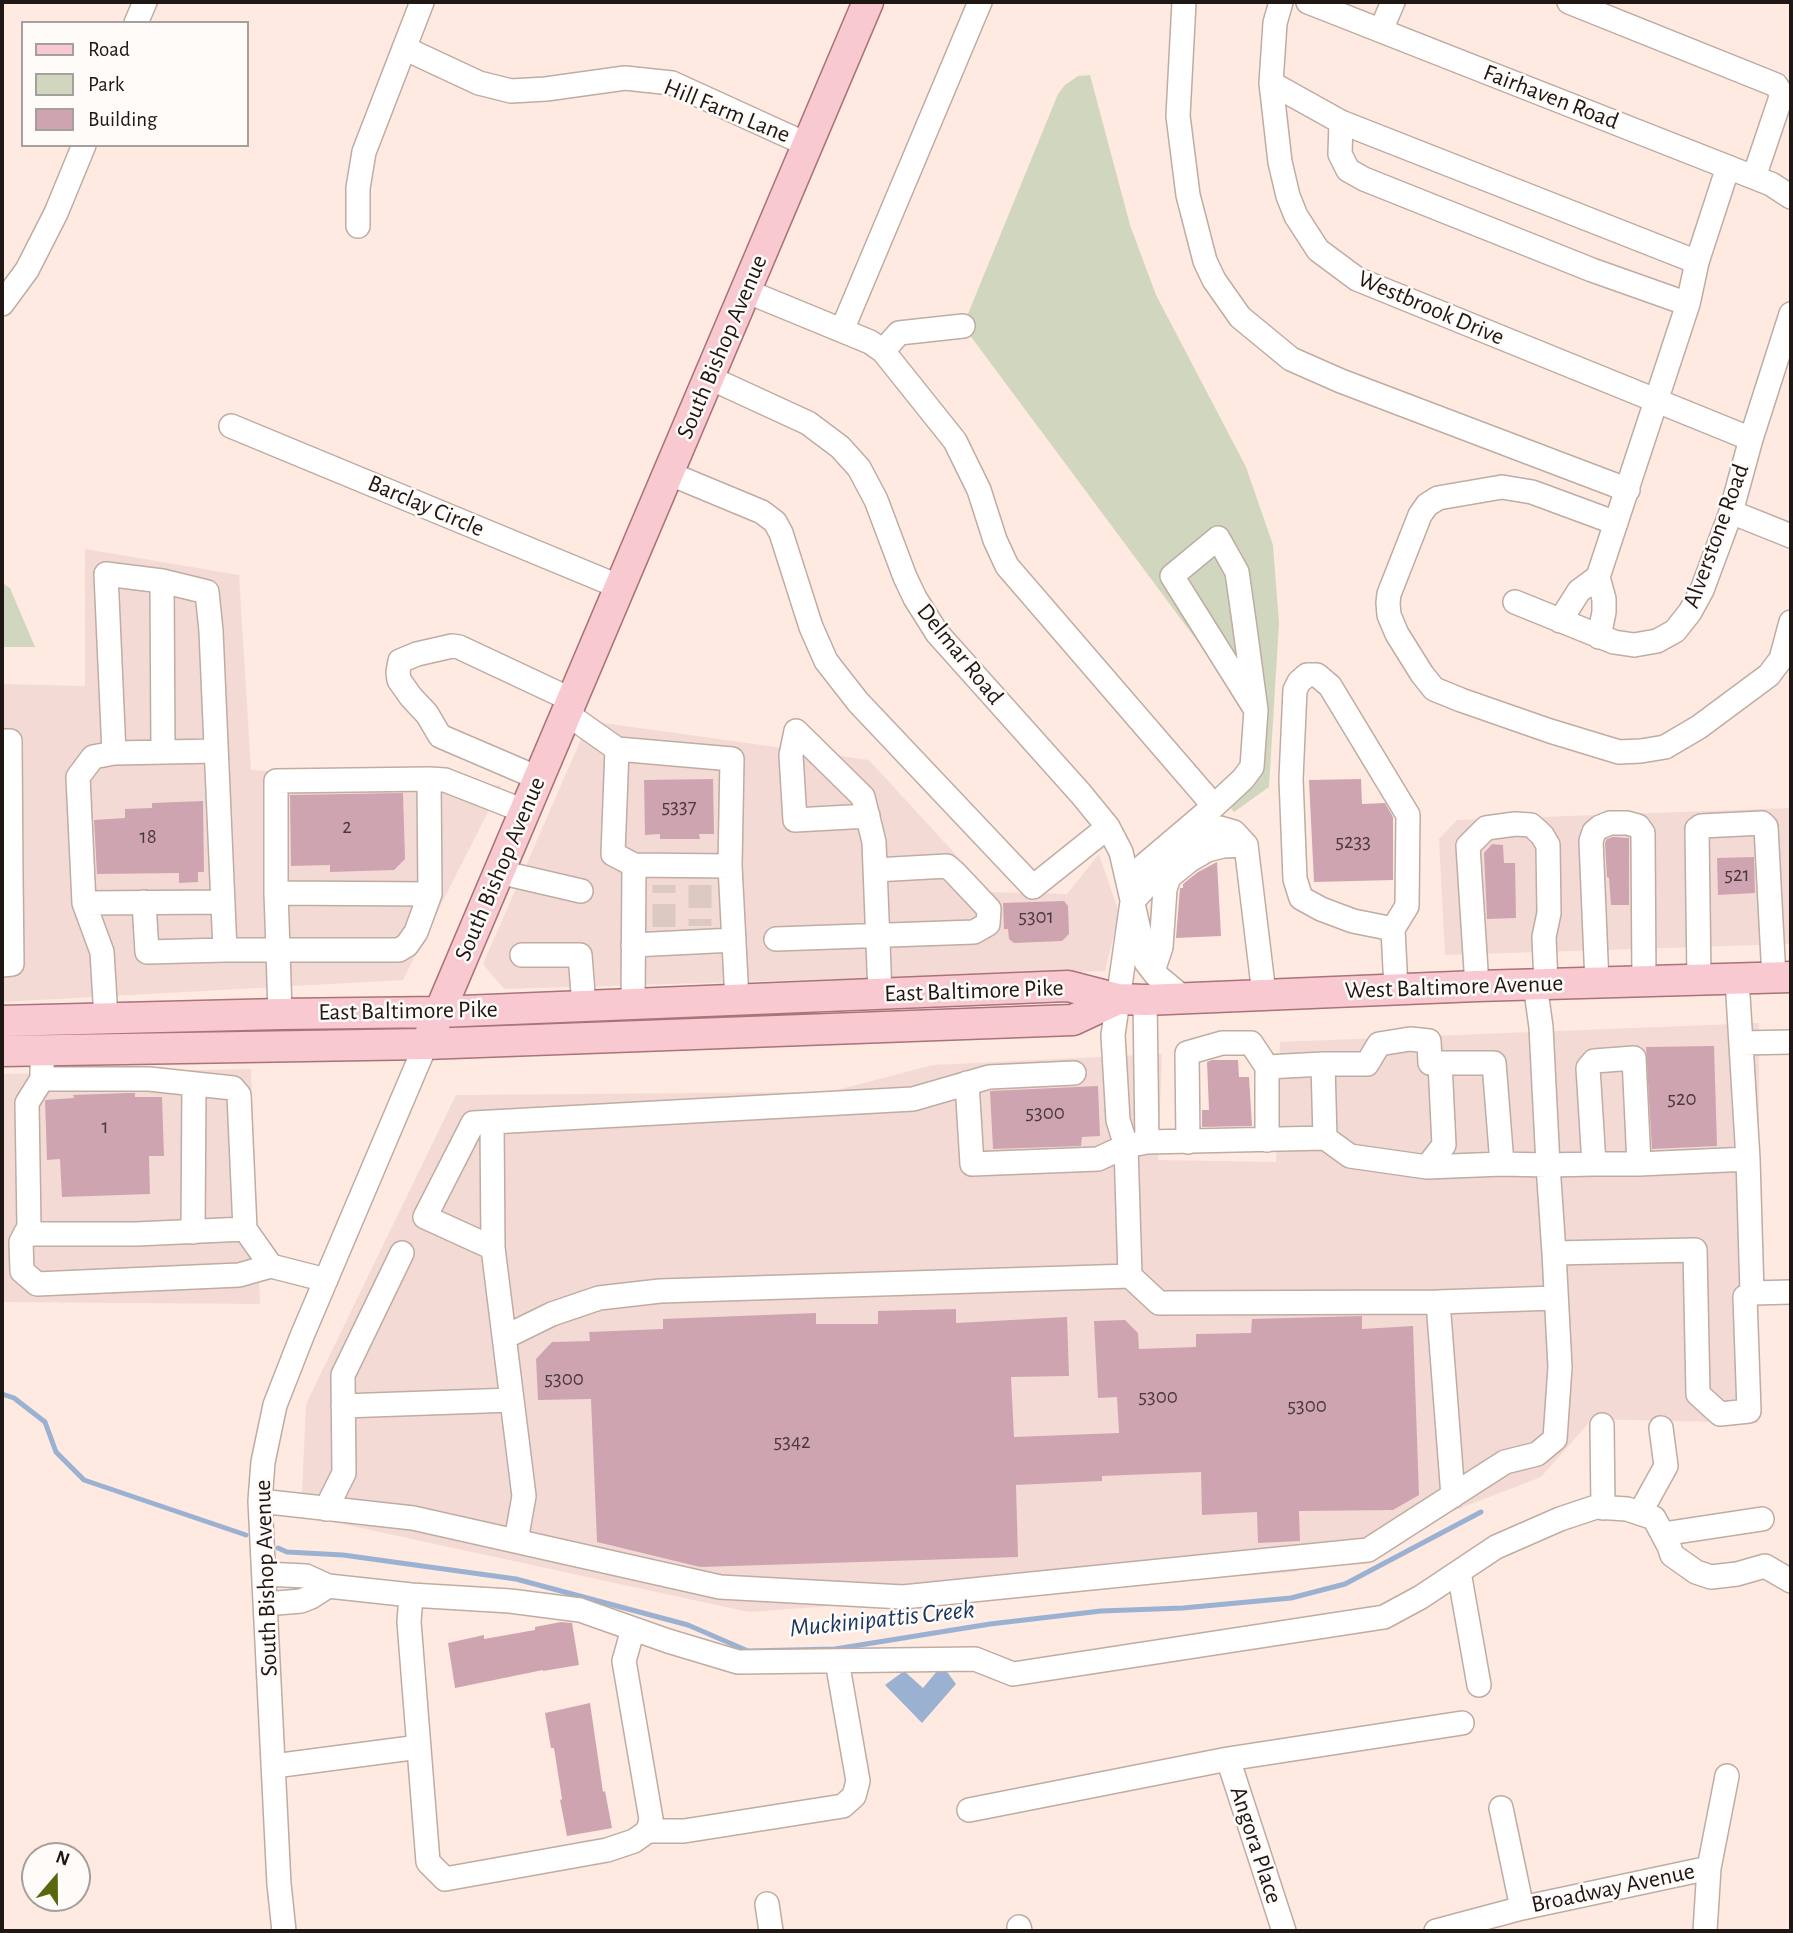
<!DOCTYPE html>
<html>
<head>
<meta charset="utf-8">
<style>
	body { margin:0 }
	#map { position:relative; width:1793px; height:1933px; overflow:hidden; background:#feeae0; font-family:"Alegreya Sans",sans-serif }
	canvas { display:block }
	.frame { position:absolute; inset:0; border:4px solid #1e1714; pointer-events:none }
	.legend { position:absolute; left:21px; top:21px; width:228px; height:126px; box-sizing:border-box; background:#fffbf9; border:2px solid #a5a09d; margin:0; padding:9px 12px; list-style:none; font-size:21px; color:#1e1714 }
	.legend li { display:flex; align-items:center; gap:14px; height:35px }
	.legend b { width:35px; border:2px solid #a5a09d }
	.north { position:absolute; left:21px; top:1842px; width:70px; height:70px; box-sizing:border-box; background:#fffbf9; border:2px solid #a5a09d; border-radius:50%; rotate:20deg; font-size:19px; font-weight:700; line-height:28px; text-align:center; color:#1e1714 }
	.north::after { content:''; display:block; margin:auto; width:24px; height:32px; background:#5a670d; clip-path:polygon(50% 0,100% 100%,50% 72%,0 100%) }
</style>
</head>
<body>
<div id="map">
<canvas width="1793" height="1933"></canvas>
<div class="frame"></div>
<ul class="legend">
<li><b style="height:9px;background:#f8c9d0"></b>Road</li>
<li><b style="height:19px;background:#d1d7bf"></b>Park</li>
<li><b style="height:19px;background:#cfa4b1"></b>Building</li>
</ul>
<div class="north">N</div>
</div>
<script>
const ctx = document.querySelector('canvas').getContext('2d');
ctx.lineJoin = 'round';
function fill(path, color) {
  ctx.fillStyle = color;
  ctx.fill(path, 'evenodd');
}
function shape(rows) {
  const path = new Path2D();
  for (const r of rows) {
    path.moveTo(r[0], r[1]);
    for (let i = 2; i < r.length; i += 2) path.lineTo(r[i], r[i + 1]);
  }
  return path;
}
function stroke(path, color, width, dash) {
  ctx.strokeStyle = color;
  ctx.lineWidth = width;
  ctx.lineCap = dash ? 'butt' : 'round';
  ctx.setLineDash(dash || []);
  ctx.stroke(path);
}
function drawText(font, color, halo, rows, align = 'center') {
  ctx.font = font + ' "Alegreya Sans",sans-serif';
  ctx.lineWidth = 5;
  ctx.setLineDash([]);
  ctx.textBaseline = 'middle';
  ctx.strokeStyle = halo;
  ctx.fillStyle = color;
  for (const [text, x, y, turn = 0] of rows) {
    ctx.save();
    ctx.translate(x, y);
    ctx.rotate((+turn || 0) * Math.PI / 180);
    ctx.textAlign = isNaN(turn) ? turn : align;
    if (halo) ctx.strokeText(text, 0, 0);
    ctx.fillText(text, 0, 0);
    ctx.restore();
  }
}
fill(shape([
	[85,549,239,575,251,770,501,786,403,980,2,1002,2,684,85,686],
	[589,721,869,760,990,892,1067,894,1099,854,1119,913,1105,971,504,989,483,964],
	[1791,808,1791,944,1445,955,1439,839,1457,820],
	[1759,1023,1758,1423,1592,1419,1541,1477,1295,1572,749,1612,301,1515,306,1404,456,1095,829,1092,933,1065,1162,1054,1158,1160,1276,1162,1280,1042],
	[251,1069,260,1304,2,1302,2,1074]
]), '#f4dad4');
fill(shape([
	[1090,75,1130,225,1156,295,1246,467,1273,545,1279,623,1269,787,1234,812,1217,792,1245,763,1250,712,963,326,1058,94,1065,85,1078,76],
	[2,583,10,588,35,647,2,647]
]), '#d1d7bf');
fill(shape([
	[942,1665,956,1684,922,1723,885,1685,904,1671,923,1688]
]), '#9bb1d2');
stroke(shape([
	[2,1394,14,1398,45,1422,56,1452,84,1480,246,1535],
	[278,1548,287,1552,343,1555,516,1579,688,1625,748,1651,835,1649,990,1624,1101,1611,1183,1608,1291,1598,1345,1584,1481,1512]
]), '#9bb1d2', 5);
fill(shape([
	[713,779,714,834,699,834,700,839,660,839,660,834,645,835,644,780],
	[1361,779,1362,804,1385,803,1393,817,1393,880,1314,882,1309,780],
	[403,793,405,859,394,870,330,872,330,865,291,866,290,795],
	[203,801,204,872,198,872,198,882,179,883,179,873,97,874,94,820,125,818,125,809,152,808,152,803],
	[1613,837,1629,838,1629,905,1611,905,1609,878,1607,877,1605,843,1607,839],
	[1492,844,1503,845,1504,863,1515,863,1516,918,1487,919,1484,853],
	[1754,857,1755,893,1718,895,1717,858],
	[1217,862,1221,936,1176,938,1180,888,1183,888,1183,884,1198,872],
	[1064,901,1068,906,1069,934,1062,941,1014,943,1009,939,1008,929,1004,929,1003,903],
	[1714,1046,1717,1146,1652,1149,1646,1047],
	[1212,1060,1238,1060,1239,1077,1249,1077,1252,1126,1202,1127,1202,1110,1209,1110,1207,1062],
	[1098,1086,1100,1136,1082,1137,1081,1146,993,1149,990,1091],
	[127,1093,135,1093,135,1097,162,1097,164,1156,149,1156,150,1194,62,1197,60,1159,47,1160,45,1100,74,1098,73,1095],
	[956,1309,956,1323,1067,1317,1069,1376,1011,1377,1014,1437,1119,1433,1117,1397,1098,1398,1094,1321,1125,1320,1138,1333,1139,1349,1196,1347,1196,1334,1251,1333,1252,1319,1362,1316,1362,1329,1413,1326,1419,1495,1393,1510,1299,1511,1300,1541,1258,1543,1257,1512,1202,1515,1201,1472,1102,1476,1102,1481,1016,1485,1018,1557,700,1567,597,1542,591,1399,538,1400,536,1359,552,1342,590,1341,589,1332,663,1329,663,1319,816,1313,816,1324,878,1324,878,1311],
	[561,1622,572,1623,579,1665,543,1671,543,1670,455,1688,448,1643,484,1635,484,1639,535,1630,535,1627],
	[590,1703,603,1792,605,1791,612,1828,567,1836,560,1800,562,1799,554,1748,551,1748,545,1713]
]), '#cfa4b1');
stroke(shape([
	[700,885,700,926],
	[664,927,664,885]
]), '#dccac1', 23, [23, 11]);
const minor = shape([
	[1184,2,1178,116,1188,195,1205,261,1214,280,1240,317,1291,359,1341,381,1628,490],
	[1281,2,1275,23,1271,83,1280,162,1288,196,1296,216,1318,250,1357,279,1751,439],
	[1308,2,1771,184,1791,197],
	[1569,2,1776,85,1781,93,1780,100,1754,177],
	[136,23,145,2],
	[1381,30,1393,2],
	[404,48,479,83,511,91,546,89,625,78,672,83,808,145],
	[1271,83,1341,122,1697,262],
	[1341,122,1340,154,1348,170,1364,179,1592,270,1688,304],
	[358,226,358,188,364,152,422,2],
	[746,291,870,342,883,351,955,441,979,490,995,540,1007,566,1214,806],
	[2,304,27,270,56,213,84,145],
	[842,330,980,2],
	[883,351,899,333,963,326],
	[708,377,808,423,840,447,859,468,876,500,905,577,915,598,937,633,1081,794,1108,827,1121,852,1139,930,1140,945,1146,962,1156,975,1185,999],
	[231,426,620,587],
	[668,473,762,512,775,522,781,533,811,627,826,661,858,702,1033,887,1108,827],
	[1731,512,1791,536],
	[1616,523,1532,492,1502,487,1438,498,1427,505,1420,515,1389,594,1388,603,1389,615,1397,634,1422,674,1434,689,1461,700,1550,731,1619,752,1641,751,1665,747,1699,727,1769,675,1781,659,1791,622],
	[1598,577,1688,304,1697,262,1728,167],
	[162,581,163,752],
	[1515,602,1614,642,1634,645,1657,641,1675,631,1690,612,1702,590,1731,512,1751,439,1791,314],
	[1560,621,1579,591,1598,577,1604,599,1604,612,1599,637],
	[566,713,617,749,732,759,730,866,737,1000],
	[2,741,10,741,11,878],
	[617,749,613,854,634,865,633,1004],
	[114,753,106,574,162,581,207,592,211,631,225,950,278,950,276,893,430,894],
	[538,778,440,736,427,714,411,697,399,680,398,672,400,661,417,654,452,646,459,647,572,700],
	[868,816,795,820,791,755,796,731,863,797,874,842,880,994],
	[634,865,730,866],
	[499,872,581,891],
	[2,878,11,878,12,964,2,965],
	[1128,879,1214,806,1243,779,1252,767,1256,710,1244,621,1237,572,1218,538,1172,576,1256,710],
	[276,893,276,781,429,779],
	[144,902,147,952,225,950],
	[1132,902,1153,879,1205,831,1220,828,1234,832,1246,845,1264,994],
	[84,903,222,902],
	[1393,929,1353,921,1321,909,1301,898,1295,879,1291,779,1295,690,1299,682,1307,675,1317,675,1330,686,1408,815,1407,906,1393,929,1396,989],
	[776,939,974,932,988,924,989,909,954,872,947,866,875,870],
	[633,945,734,940],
	[522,955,580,955,584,1006],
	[1153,971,1161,947,1165,889,1169,877,1190,860,1207,850,1223,846,1246,845],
	[1699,980,1697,829,1701,826,1762,823,1766,827,1774,978],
	[1597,983,1591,841,1594,832,1600,827,1610,823,1627,823,1638,826,1643,833,1644,981],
	[1477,986,1468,846,1486,828,1515,824,1531,825,1542,835,1548,845,1549,913,1544,937,1546,984],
	[1145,1000,1147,1142],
	[280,1014,278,950,399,950,407,945,416,932,430,894,429,779,445,780,524,811],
	[106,1018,102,952,84,903,78,777,93,757,114,753,216,751],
	[1741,1043,1791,1042],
	[42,1050,42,1079,27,1103,29,1227,21,1242,22,1271,37,1284,239,1275,271,1266,326,1280],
	[1440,1063,1494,1063,1502,1164,1548,1165,1541,1027,1535,984],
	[1267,1067,1323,1064],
	[42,1079,149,1079,233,1088,239,1095,245,1229,271,1266],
	[967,1083,972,1164,1098,1159,1126,1146,1147,1142,1325,1138,1323,1064,1367,1064,1379,1044,1410,1039,1429,1041,1430,1063,1440,1063,1444,1145,1427,1167,1350,1156,1325,1138],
	[492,1122,493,1248],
	[1188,1142,1187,1053,1222,1043,1251,1043,1267,1067,1267,1140],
	[1748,1159,1752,1293],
	[1594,1164,1639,1164],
	[1427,1167,1502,1164],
	[193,1232,194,1085],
	[25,1234,136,1234,245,1229],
	[1554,1253,1548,1165,1594,1164,1588,1068,1594,1061,1634,1058,1639,1164,1748,1159,1737,979],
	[1130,1276,1159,1303,1438,1302,1453,1496],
	[1438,1302,1555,1298],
	[505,1337,552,1314,599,1298,660,1291,1130,1276,1126,1146,1118,1120,1113,1035,1132,902],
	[343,1406,512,1400],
	[1602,1425,1603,1508],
	[260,1501,413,1518,720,1587,903,1597,1368,1550,1505,1462,1537,1454,1555,1439,1560,1367,1554,1253,1695,1250,1698,1394,1720,1414,1749,1411,1745,1297,1752,1293,1791,1292],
	[326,1509,344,1473,343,1375,402,1253],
	[1640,1513,1666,1466,1661,1428],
	[1663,1534,1762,1519],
	[516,1541,524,1496,493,1248,425,1217,473,1123,913,1099,989,1077,1074,1073],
	[1459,1572,1479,1685],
	[264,1574,306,1576,328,1586,411,1595,510,1601,580,1610,668,1641,738,1662,975,1659,1013,1674,1384,1617,1421,1597,1496,1547,1560,1519,1596,1507,1627,1509,1654,1518,1669,1546,1672,1555,1696,1572,1711,1577,1737,1574,1765,1566,1791,1581],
	[411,1595,409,1622,428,1862,445,1879,607,1850,634,1841,648,1831,651,1819,624,1661,633,1629],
	[265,1604,301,1601,311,1597,328,1586],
	[1228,1759,1284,1931],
	[274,1766,419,1747],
	[1501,1808,1522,1908],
	[969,1810,1228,1759,1462,1723],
	[648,1831,684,1831,843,1806,854,1796,858,1781,837,1661],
	[767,1904,771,1931],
	[1019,1927,1020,1931],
	[284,1931,279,1884,260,1501,263,1462,275,1405,302,1336,426,1044],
	[1436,1931,1522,1908,1709,1868],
	[1705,1931,1709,1868,1727,1776]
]);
const major = shape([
	[2,1021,280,1014,439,1012,1068,986,1118,999,1145,1000,1477,986,1791,977],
	[426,1044,868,2],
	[2,1051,426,1044,1073,1020,1118,999]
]);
stroke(minor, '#bfaca2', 26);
stroke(major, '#a87379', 33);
stroke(minor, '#fff', 23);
stroke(major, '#f8c9d0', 30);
drawText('21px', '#4a3a3b', null, [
	["5337",679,807],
	["2",347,827],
	["18",148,837],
	["5233",1353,842],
	["521",1737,875],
	["5301",1036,917],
	["520",1682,1099],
	["5300",1045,1113],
	["1",105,1127],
	["5300",564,1379],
	["5300",1158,1397],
	["5300",1307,1406],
	["5342",792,1442]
]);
drawText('24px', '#1e1714', '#fffbf9', [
	["Fairhaven Road",1551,97,21],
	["Hill Farm Lane",727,111,22],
	["Westbrook Drive",1431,308,23],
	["South Bishop Avenue",722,347,-67],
	["Barclay Circle",426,506,23],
	["Alverstone Road",1716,536,-70],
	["Delmar Road",960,654,51],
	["South Bishop Avenue",500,869,-67],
	["West Baltimore Avenue",1454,987,-2],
	["East Baltimore Pike",974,991,-2],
	["East Baltimore Pike",408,1011,-1],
	["South Bishop Avenue",266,1578,-92],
	["Angora Place",1256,1845,72],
	["Broadway Avenue",1613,1888,-12]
]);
drawText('italic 26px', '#1a3661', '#fffbf9', [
	["Muckinipattis Creek",882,1619,-6]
]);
</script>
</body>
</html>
